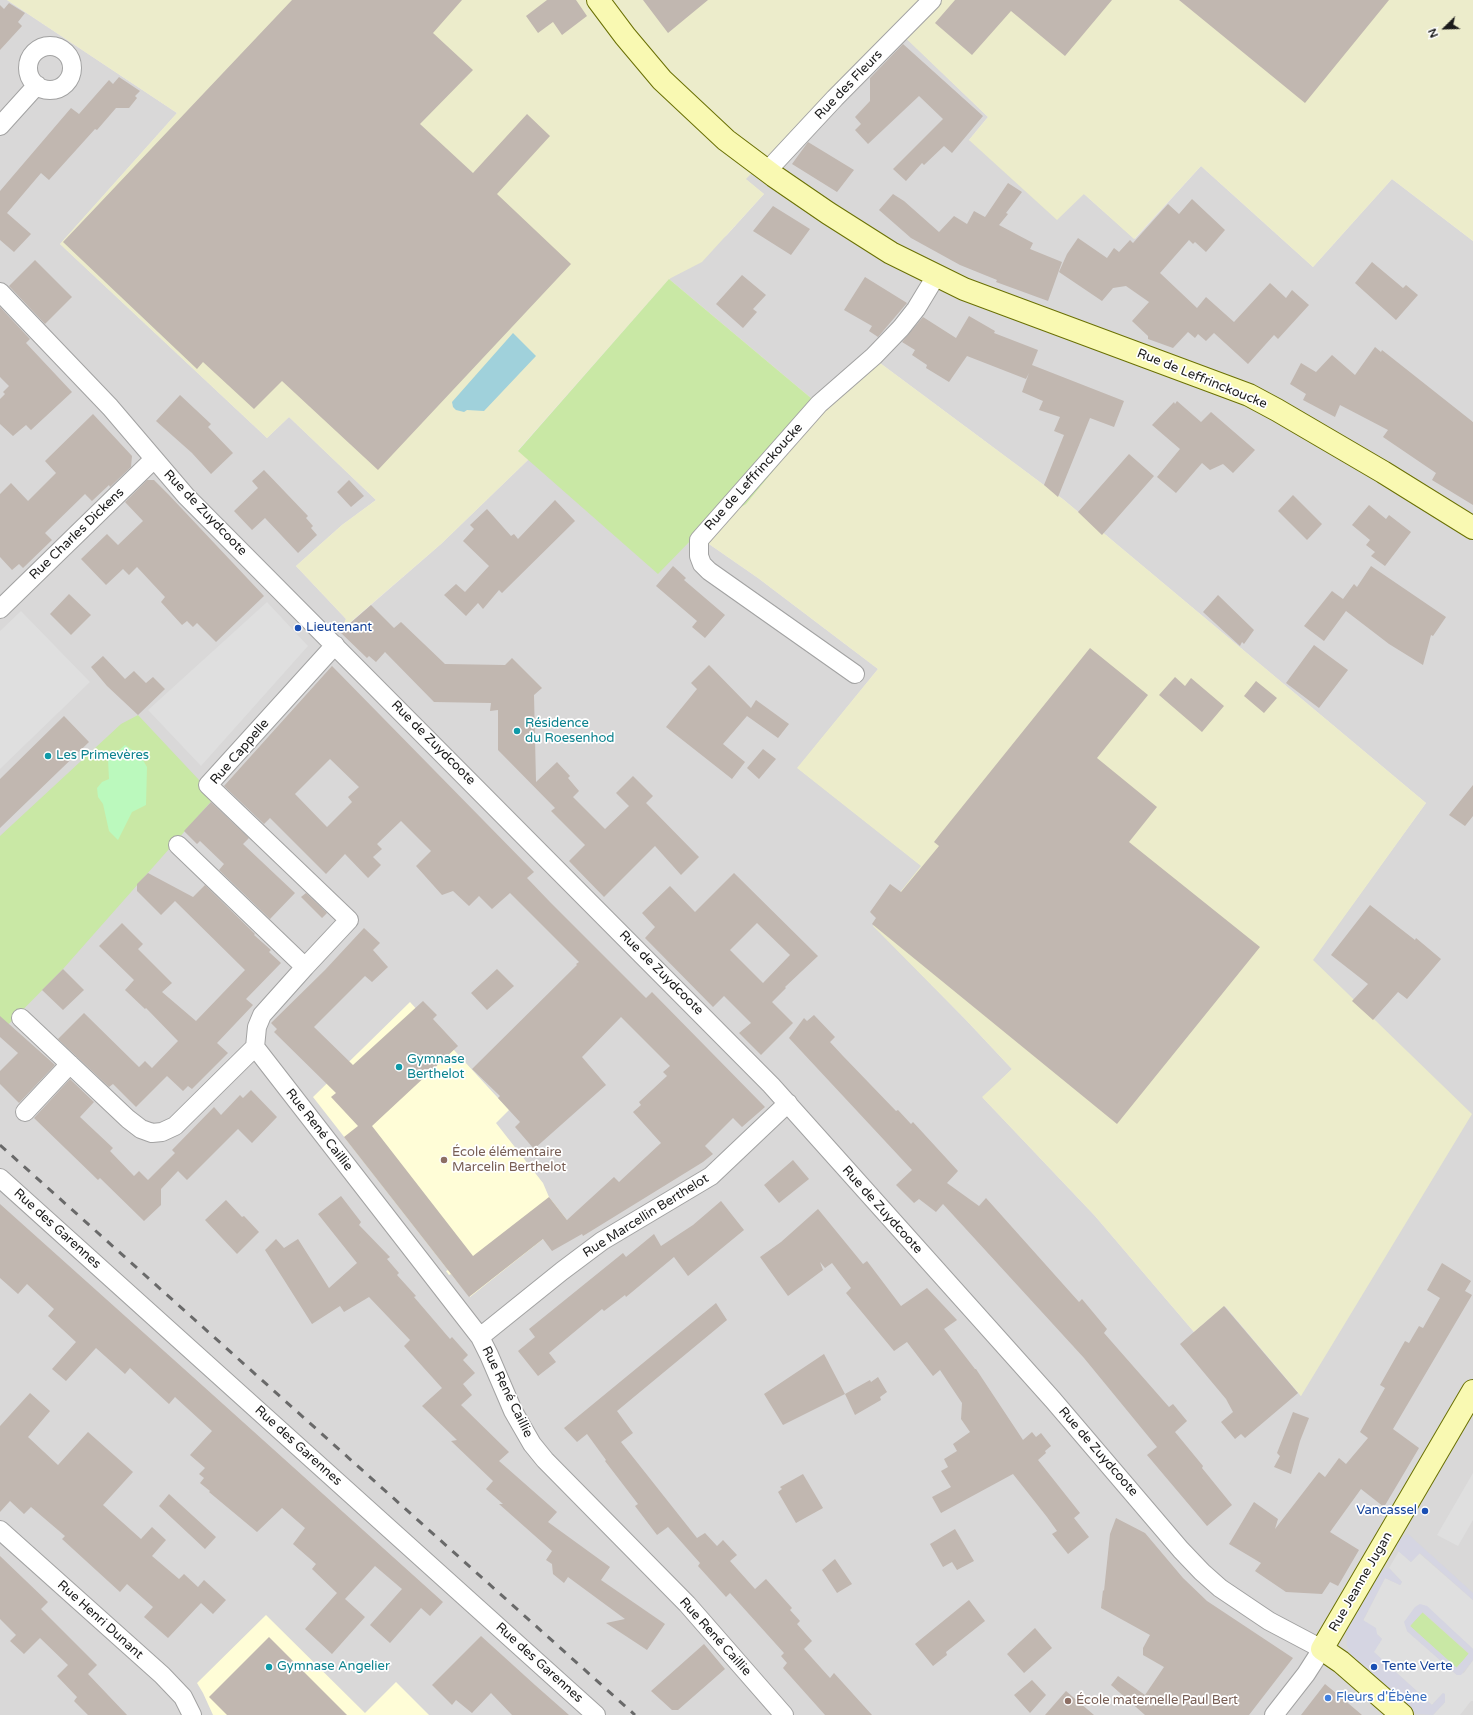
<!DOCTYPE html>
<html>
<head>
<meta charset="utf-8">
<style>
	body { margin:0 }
	#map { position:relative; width:1473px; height:1715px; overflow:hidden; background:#ede8e0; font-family:"Varela Round",sans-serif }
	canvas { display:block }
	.north { position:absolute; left:1425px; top:8px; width:40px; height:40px; -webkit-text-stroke:3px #fff; paint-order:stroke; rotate:247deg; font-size:11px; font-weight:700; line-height:16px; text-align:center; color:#1b1b1b }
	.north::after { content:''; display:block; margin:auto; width:14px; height:18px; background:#1b1b1b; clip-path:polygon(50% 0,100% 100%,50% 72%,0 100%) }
</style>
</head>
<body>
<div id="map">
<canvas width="1473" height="1715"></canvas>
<div class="north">N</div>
</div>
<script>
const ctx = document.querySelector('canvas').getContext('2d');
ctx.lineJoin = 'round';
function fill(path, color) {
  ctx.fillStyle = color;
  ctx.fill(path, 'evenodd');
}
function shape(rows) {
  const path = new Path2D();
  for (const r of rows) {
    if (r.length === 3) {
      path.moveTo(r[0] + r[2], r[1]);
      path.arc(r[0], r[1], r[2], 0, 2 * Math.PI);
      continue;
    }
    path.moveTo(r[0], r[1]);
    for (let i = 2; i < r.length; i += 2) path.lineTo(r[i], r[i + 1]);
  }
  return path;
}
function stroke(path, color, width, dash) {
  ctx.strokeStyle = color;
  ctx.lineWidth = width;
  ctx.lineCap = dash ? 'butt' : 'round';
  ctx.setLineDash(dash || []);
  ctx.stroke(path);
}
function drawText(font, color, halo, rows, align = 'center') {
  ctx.font = font + ' "Varela Round",sans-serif';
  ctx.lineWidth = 3.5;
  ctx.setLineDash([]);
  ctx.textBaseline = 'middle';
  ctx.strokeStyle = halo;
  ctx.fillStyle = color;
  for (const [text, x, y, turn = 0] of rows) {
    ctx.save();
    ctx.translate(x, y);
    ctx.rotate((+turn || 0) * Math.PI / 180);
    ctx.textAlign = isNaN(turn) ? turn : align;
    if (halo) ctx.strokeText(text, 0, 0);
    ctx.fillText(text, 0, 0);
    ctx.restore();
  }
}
fill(shape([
	[0,0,7,0,177,113,60,244,267,438,289,417,376,500,342,525,296,566,346,619,341,631,441,544,529,459,657,572,696,535,758,578,878,669,798,768,922,866,874,926,966,1020,1012,1069,983,1098,1095,1216,1194,1332,1225,1306,1301,1396,1377,1024,1312,960,1426,803,1064,500,880,363,867,369,824,409,669,279,727,235,764,194,745,179,894,26,988,117,969,140,1084,194,1135,239,1201,166,1313,267,1392,179,1473,241,1473,421,1461,437,1473,445,1473,1715,0,1715]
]), '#d9d8d8');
fill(shape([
	[410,1002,509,1110,496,1123,543,1183,549,1197,567,1220,470,1297,451,1274,449,1275,446,1271,448,1270,313,1097],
	[266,1615,365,1713,396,1682,429,1715,213,1715,203,1693,197,1683]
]), '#fffdd7');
fill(shape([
	[7,0,1473,0,1473,241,1392,179,1313,267,1201,166,1134,239,1084,194,1057,220,969,140,988,117,894,27,746,179,764,194,702,262,669,279,518,450,529,459,441,544,340,631,346,619,296,566,342,525,376,500,289,417,267,438,60,244,177,113],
	[880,363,1064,500,1426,803,1313,960,1472,1114,1301,1396,1225,1306,1194,1332,1095,1216,982,1097,1012,1069,966,1020,873,926,921,866,797,768,878,669,758,578,696,535,867,369]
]), '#ececcb');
fill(shape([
	[669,279,824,409,746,504,696,535,658,574,518,451],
	[138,715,215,797,63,969,0,1033,0,836,121,724],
	[1422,1612,1469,1654,1456,1668,1410,1626]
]), '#c9e8a5');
fill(shape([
	[125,745,140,755,147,767,146,805,132,812,118,840,109,831,103,804,98,797,97,788,102,782,109,779,108,759]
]), '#bbf9bd');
fill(shape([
	[267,602,308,646,201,766,148,710],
	[21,611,90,682,0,769,0,631],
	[1473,1473,1473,1520,1458,1546,1437,1535],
	[1399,1551,1411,1562,1419,1553,1473,1600,1473,1649,1424,1605,1418,1605,1407,1631,1457,1675,1464,1673,1473,1660,1473,1701,1471,1701,1460,1715,1433,1715,1445,1702,1443,1693,1432,1705,1373,1652,1382,1639,1363,1621,1385,1578,1400,1585,1402,1582,1389,1568]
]), '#dfdfdf');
fill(shape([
	[1408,1534,1473,1593,1473,1600,1420,1553,1411,1562,1397,1550,1396,1545,1398,1540,1404,1536],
	[1382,1568,1389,1568,1402,1582,1400,1585,1385,1578,1363,1620,1376,1628,1377,1634,1382,1639,1374,1652,1432,1705,1443,1693,1445,1694,1445,1702,1433,1715,1416,1714,1355,1662,1347,1646,1346,1633,1351,1620],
	[1420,1604,1427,1606,1473,1649,1473,1660,1461,1675,1457,1675,1407,1631,1404,1622,1415,1607],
	[1423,1612,1469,1653,1457,1668,1410,1626]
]), '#d5d5e2');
fill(shape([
	[513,333,536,356,484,411,467,410,464,412,456,410,453,407,452,402]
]), '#a0d1db');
fill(shape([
	[292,0,462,0,433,33,473,70,420,124,473,173,527,114,550,136,497,194,571,264,378,470,282,381,254,409,203,362,197,369,63,242],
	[547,0,576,0,587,16,562,35,553,22,538,33,526,16],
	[643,0,708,0,668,33],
	[955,0,1112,0,1065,56,1011,11,972,55,935,23],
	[1179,0,1389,0,1305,103],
	[9,3,25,13,18,22,22,26,0,50,0,5,4,9],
	[903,44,983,116,952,153,944,146,924,165,922,163,906,181,893,169,943,119,919,96,868,144,855,130,861,124,855,117,870,101,870,78],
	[119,77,140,91,135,96,137,98,129,108,116,108,97,130,95,129,49,180,41,173,7,213,31,234,14,252,0,240,0,191,71,108,79,114,109,80,113,84],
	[808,142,854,170,837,192,792,164],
	[1008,183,1022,192,1006,213,1008,214,999,225,1033,243,1030,249,1062,262,1048,301,996,282,997,280,960,265,911,238,879,210,893,194,904,201,939,232,954,216,967,224,974,211,985,217],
	[1192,199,1225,230,1206,252,1195,242,1193,244,1189,240,1160,273,1197,308,1206,297,1234,322,1270,283,1286,298,1292,290,1309,305,1278,339,1274,335,1248,364,1214,333,1206,341,1198,334,1195,338,1188,332,1173,348,1148,339,1148,336,1132,321,1149,302,1126,286,1113,288,1102,301,1059,272,1067,254,1078,238,1107,258,1114,248,1119,252,1130,240,1133,243,1168,204,1179,214],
	[773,206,810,229,791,255,753,231],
	[35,260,72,297,45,324,9,286],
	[1372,262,1403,288,1406,285,1418,295,1396,320,1355,283],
	[742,275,766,295,753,309,757,312,743,328,716,304],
	[865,277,907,303,878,337,869,331,872,326,844,310],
	[0,307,30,339,26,343,72,392,31,430,26,425,13,436,0,424,0,399,5,394,3,392,9,386,0,377],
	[969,316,995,331,994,333,1038,350,1032,365,1124,401,1114,427,1090,418,1058,497,1044,485,1064,435,1054,431,1060,417,1039,410,1043,401,1022,392,1029,373,1026,379,967,356,949,382,926,368,927,365,912,355,915,350,902,342,923,317,956,338],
	[1375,347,1381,352,1382,350,1473,422,1473,505,1432,480,1436,473,1383,437,1388,430,1340,405,1335,417,1303,400,1306,394,1290,384,1301,363,1316,372,1332,355,1355,375],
	[180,395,211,424,208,427,233,453,211,474,192,453,156,421],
	[1177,401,1201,422,1211,412,1255,450,1233,473,1223,464,1210,470,1202,463,1176,493,1157,477,1180,449,1152,425,1174,402,1175,404],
	[93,414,132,456,131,467,110,487,109,485,92,501,85,494,45,533,52,540,23,568,19,564,12,570,0,557,0,494,11,483,28,501,56,473,45,461],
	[1129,454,1154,476,1102,535,1078,512],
	[264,470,308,516,306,518,313,526,311,528,317,535,298,553,265,518,252,530,234,511,258,488,252,481],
	[147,480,154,480,168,494,264,596,216,642,197,623,193,627,187,621,182,625,161,602,165,597,137,567,129,575,123,569,106,585,81,559,107,534,118,545,143,521,125,502],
	[349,480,364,496,351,507,337,492],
	[1293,495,1322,524,1307,540,1278,511],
	[555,500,575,521,502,593,499,590,483,609,478,603,466,616,444,595,456,584,465,592,489,566,463,541,474,529,470,525,487,509,511,536,514,534,518,539],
	[1369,505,1386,519,1389,515,1411,532,1385,566,1371,556,1375,552,1366,545,1370,540,1352,525],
	[673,566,686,578,684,580,725,615,705,638,692,627,697,621,656,586],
	[1371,566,1446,617,1433,636,1431,635,1423,665,1389,644,1346,611,1324,641,1304,626,1332,591,1343,599,1354,584,1357,587],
	[69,594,91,615,71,635,50,614],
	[1218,595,1254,630,1244,644,1242,642,1240,646,1203,612],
	[371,605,394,628,401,622,445,664,505,665,512,658,542,688,534,695,536,782,557,762,570,776,568,778,579,791,573,797,605,829,629,806,616,793,633,776,653,796,646,803,699,857,681,875,655,846,604,897,569,861,585,845,551,811,555,808,498,750,498,710,490,711,491,703,434,702,385,652,376,662,369,656,367,658,340,632],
	[1314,645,1348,670,1319,708,1286,683],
	[1090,648,1148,695,1097,758,1157,807,1129,842,1260,947,1117,1124,872,924,876,918,870,912,890,884,901,892,939,846,934,842,941,833],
	[103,656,125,679,134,671,146,683,153,677,165,689,138,715,107,686,91,667],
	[709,665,751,708,756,700,789,724,778,738,747,716,723,744,745,762,732,779,666,727,697,689,691,683],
	[332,666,534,872,527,878,550,902,646,998,652,992,765,1107,742,1127,733,1118,705,1146,713,1154,703,1162,583,1236,582,1234,552,1251,543,1239,469,1297,344,1137,358,1126,331,1097,336,1093,274,1032,277,1029,271,1023,325,970,364,928,380,943,373,950,388,967,372,982,365,976,314,1027,353,1065,423,1001,437,1015,433,1019,458,1046,372,1126,473,1256,549,1197,567,1220,614,1177,619,1182,661,1143,633,1112,641,1105,639,1102,667,1076,663,1072,670,1066,621,1017,582,1057,606,1085,534,1149,515,1127,520,1122,498,1098,500,1096,472,1069,577,965,576,964,579,962,510,893,492,909,479,896,469,906,453,891,442,895,416,866,431,851,401,821,377,844,382,849,373,857,381,865,368,878,345,854,326,874,270,818,264,824,224,786],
	[330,759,359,787,348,797,352,802,327,827,295,794],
	[1175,677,1185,686,1191,678,1224,706,1202,732,1159,695],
	[1256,681,1277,698,1264,713,1244,696],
	[64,716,89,742,0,828,0,779],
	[763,749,776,759,759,779,747,768],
	[1473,785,1473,816,1465,826,1449,815],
	[211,802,249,838,243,844,295,893,270,919,219,870,224,864,200,841,197,844,184,831],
	[148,873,193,897,205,885,255,934,254,935,271,950,269,952,281,963,246,999,253,1005,217,1043,228,1053,192,1089,188,1086,183,1091,167,1076,136,1107,113,1084,109,1087,58,1039,84,1013,139,1067,145,1061,152,1068,178,1041,146,1008,145,1009,125,990,134,980,99,946,122,923,143,944,138,949,172,983,162,992,196,1021,245,970,175,901,161,915,137,891,137,884],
	[734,873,818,956,785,987,786,988,772,1002,793,1023,761,1055,739,1033,751,1023,724,996,713,1007,645,938,655,927,642,913,670,886,695,912],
	[757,923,790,955,763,983,730,950],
	[306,893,327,913,322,918,301,897],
	[1370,905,1415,940,1416,938,1441,959,1407,999,1398,992,1373,1020,1352,1001,1368,984,1331,955],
	[63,969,84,990,63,1010,42,990],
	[497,969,514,986,487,1010,471,993],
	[814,1015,835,1037,830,1042,843,1056,896,1111,898,1110,911,1124,913,1122,958,1171,947,1183,979,1206,986,1198,1079,1302,1082,1299,1107,1329,1104,1333,1169,1407,1173,1404,1187,1421,1175,1432,1203,1466,1202,1468,1232,1505,1207,1526,1147,1455,1157,1447,1084,1358,943,1204,936,1212,919,1199,914,1203,896,1185,912,1170,789,1038,804,1018,807,1021],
	[0,1016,55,1065,19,1103,0,1084,0,1071,18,1053,0,1037],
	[70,1079,94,1102,80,1117,113,1148,110,1151,134,1176,139,1171,148,1180,175,1153,172,1150,214,1107,221,1115,240,1095,243,1098,251,1090,277,1117,252,1143,238,1129,187,1180,178,1171,161,1189,161,1205,144,1221,100,1178,98,1180,35,1119,34,1118],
	[793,1160,809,1179,779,1203,764,1185],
	[341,1196,361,1222,359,1225,390,1257,387,1259,399,1273,397,1275,416,1296,414,1297,450,1339,452,1337,468,1355,463,1360,475,1373,463,1384,472,1395,461,1405,509,1452,499,1461,557,1512,548,1522,610,1567,601,1580,665,1624,647,1650,606,1623,625,1619,568,1577,564,1583,553,1574,552,1564,546,1560,552,1551,499,1504,503,1504,486,1489,493,1481,451,1441,457,1440,422,1406,442,1388,404,1346,410,1340,369,1297,344,1312,340,1306,312,1324,265,1250,276,1239,284,1248,298,1239,329,1288,357,1263,318,1214],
	[226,1200,242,1217,244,1216,259,1232,237,1254,205,1220],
	[721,1201,744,1230,688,1276,674,1257,626,1297,625,1295,604,1311,602,1309,549,1353,556,1362,538,1376,518,1351,535,1337,529,1329,623,1253,626,1257,654,1234,661,1246,693,1225],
	[0,1204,193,1377,443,1602,430,1616,421,1608,390,1643,370,1625,402,1589,375,1566,345,1599,365,1617,332,1654,305,1629,337,1593,312,1569,316,1564,293,1544,305,1528,282,1508,257,1532,209,1492,210,1491,200,1483,204,1478,199,1474,205,1468,190,1455,212,1431,175,1397,169,1404,130,1368,125,1374,96,1348,66,1381,52,1369,76,1342,48,1316,54,1309,27,1284,18,1294,0,1278],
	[818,1209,863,1264,867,1261,901,1306,927,1288,957,1320,944,1329,975,1369,976,1369,1023,1440,1032,1432,1036,1437,1041,1433,1051,1446,1045,1451,1046,1453,1038,1460,1080,1513,1074,1518,1089,1537,1068,1554,1052,1534,1057,1531,1047,1517,1013,1474,941,1513,932,1497,951,1487,941,1471,948,1467,944,1459,957,1451,953,1444,970,1432,961,1419,962,1403,940,1370,933,1376,907,1342,894,1351,846,1293,851,1288,832,1263,825,1268,820,1262,823,1270,788,1296,760,1257,781,1242],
	[1442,1263,1471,1281,1465,1291,1472,1295,1393,1429,1419,1448,1384,1507,1361,1489,1330,1532,1359,1550,1338,1586,1330,1582,1322,1594,1286,1592,1255,1571,1261,1563,1229,1544,1254,1502,1278,1519,1275,1529,1319,1472,1325,1477,1339,1458,1346,1464,1368,1438,1360,1432,1385,1388,1380,1385,1405,1341,1409,1343,1419,1326,1423,1328,1440,1298,1427,1290],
	[716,1303,727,1320,617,1411,633,1433,621,1442,697,1538,705,1533,717,1546,723,1540,737,1555,730,1561,755,1589,766,1579,792,1608,790,1610,800,1621,797,1624,812,1641,804,1649,830,1678,834,1673,872,1715,825,1715,783,1668,787,1663,781,1656,784,1653,730,1593,726,1597,698,1566,700,1563,668,1527,657,1535,635,1506,638,1504,605,1461,606,1460,587,1434,577,1442,564,1428],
	[1224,1306,1298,1393,1245,1438,1241,1434,1235,1439,1221,1422,1233,1412,1226,1399,1180,1344],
	[824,1354,845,1394,783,1425,764,1394],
	[878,1377,887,1392,880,1397,881,1400,855,1415,845,1394,870,1380,871,1382],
	[30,1393,50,1411,28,1437,58,1465,88,1432,133,1472,103,1505,141,1539,152,1527,166,1540,152,1556,179,1579,184,1574,198,1587,204,1580,226,1600,213,1614,201,1603,168,1638,144,1617,153,1607,127,1584,120,1592,62,1539,65,1536,31,1507,24,1514,10,1501,0,1512,0,1426],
	[1293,1412,1309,1418,1300,1441,1291,1474,1274,1467,1280,1456,1277,1453],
	[803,1474,823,1508,796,1523,778,1492,782,1489,780,1487],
	[169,1494,216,1537,205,1549,159,1506],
	[1116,1518,1145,1533,1183,1578,1207,1601,1293,1658,1249,1715,1145,1715,1111,1685,1118,1676,1145,1695,1164,1667,1143,1655,1143,1648,1150,1635,1101,1608,1103,1590,1104,1591,1110,1534],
	[955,1529,974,1561,957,1570,952,1562,943,1567,930,1544],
	[0,1556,48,1602,41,1609,97,1665,88,1674,127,1715,88,1715,74,1701,77,1697,57,1676,68,1665,40,1638,24,1654,10,1641,16,1635,0,1619],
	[835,1559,852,1584,837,1593,822,1570],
	[969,1600,985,1621,946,1652,947,1655,933,1666,915,1644],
	[1035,1628,1052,1648,1024,1673,1007,1654],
	[481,1636,535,1685,569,1715,512,1715,491,1693,472,1713,456,1700,452,1705,432,1685],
	[269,1637,347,1715,227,1715,209,1697],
	[704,1644,725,1669,678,1710,672,1710,651,1691],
	[1032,1680,1046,1695,1030,1713,1014,1695],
	[1325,1684,1342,1698,1362,1715,1301,1715],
	[1066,1691,1094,1715,1045,1715]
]), '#c1b7b0');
const street = shape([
	[50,68,22],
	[0,126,37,85],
	[767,171,835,98,932,0],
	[0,292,110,407,186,496,771,1085,1053,1400,1181,1550,1202,1572,1220,1588,1269,1621,1322,1649,1306,1674,1274,1715],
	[0,609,154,459],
	[855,674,709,571,702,564,699,556,699,540,819,404,874,356,901,328,916,309,936,276],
	[305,967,349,920,208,785,335,645],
	[21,1018,128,1119,141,1129,152,1133,162,1132,175,1126,255,1047,257,1027,262,1015,305,967,178,845],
	[255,1047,480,1337,489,1355,513,1411,532,1444,545,1460,687,1604,784,1715],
	[25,1112,70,1064],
	[0,1178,596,1715],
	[480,1337,562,1271,602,1241,711,1176,788,1103],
	[0,1530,162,1675,183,1697,192,1715]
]);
const secondary = shape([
	[598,0,625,36,662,80,726,140,774,176,828,213,891,253,964,289,1249,395,1277,410,1383,472,1473,528],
	[1402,1715,1341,1662,1322,1649,1473,1391]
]);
stroke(street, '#a2a2a2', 20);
stroke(secondary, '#6a7004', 24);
stroke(street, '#fff', 18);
stroke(secondary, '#f9f9b2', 22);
stroke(shape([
	[0,1145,635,1715]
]), '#696969', 3, [8, 8]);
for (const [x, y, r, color] of [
	[298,628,4,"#1a4fb4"],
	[517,731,4,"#0f9aa8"],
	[48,756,4,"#0f9aa8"],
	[399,1067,4,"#0f9aa8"],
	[444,1160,4,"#8d6e63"],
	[1425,1511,4,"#1a4fb4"],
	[269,1667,4,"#0f9aa8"],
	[1374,1667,4,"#1a4fb4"],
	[1328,1698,4,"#3f7fe0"],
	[1068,1701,4,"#8d6e63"]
]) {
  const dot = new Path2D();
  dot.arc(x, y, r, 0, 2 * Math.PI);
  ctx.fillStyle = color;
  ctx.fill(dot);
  stroke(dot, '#fff', 1.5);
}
drawText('13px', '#1b1b1b', '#fff', [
	["Rue des Fleurs",849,85,-46],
	["Rue de Leffrinckoucke",1202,379,22],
	["Rue de Leffrinckoucke",754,477,-48],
	["Rue de Zuydcoote",205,513,46],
	["Rue Charles Dickens",77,534,-44],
	["Rue de Zuydcoote",433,743,45],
	["Rue Cappelle",240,752,-49],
	["Rue de Zuydcoote",661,973,45],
	["Rue René Caillie",319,1130,52],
	["Rue de Zuydcoote",882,1210,48],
	["Rue Marcellin Berthelot",646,1216,-32],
	["Rue des Garennes",57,1229,42],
	["Rue René Caillie",507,1392,64],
	["Rue des Garennes",298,1446,42],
	["Rue de Zuydcoote",1098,1452,49],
	["Rue Jeanne Jugan",1361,1582,-60],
	["Rue Henri Dunant",100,1620,42],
	["Rue René Caillie",715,1637,48],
	["Rue des Garennes",539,1663,42]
]);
drawText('13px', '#164399', '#fff', [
	["Lieutenant",306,628],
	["Vancassel",1417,1511,"right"],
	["Tente Verte",1382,1667]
], 'left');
drawText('13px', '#0d838f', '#fff', [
	["Résidence",525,724],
	["du Roesenhod",525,739],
	["Les Primevères",56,756],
	["Gymnase",407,1060],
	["Berthelot",407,1075],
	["Gymnase Angelier",277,1667]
], 'left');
drawText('13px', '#785e54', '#fff', [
	["École élémentaire",452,1153],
	["Marcelin Berthelot",452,1168],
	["École maternelle Paul Bert",1076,1701]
], 'left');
drawText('13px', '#366cbe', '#fff', [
	["Fleurs d'Ébène",1336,1698]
], 'left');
</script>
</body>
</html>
